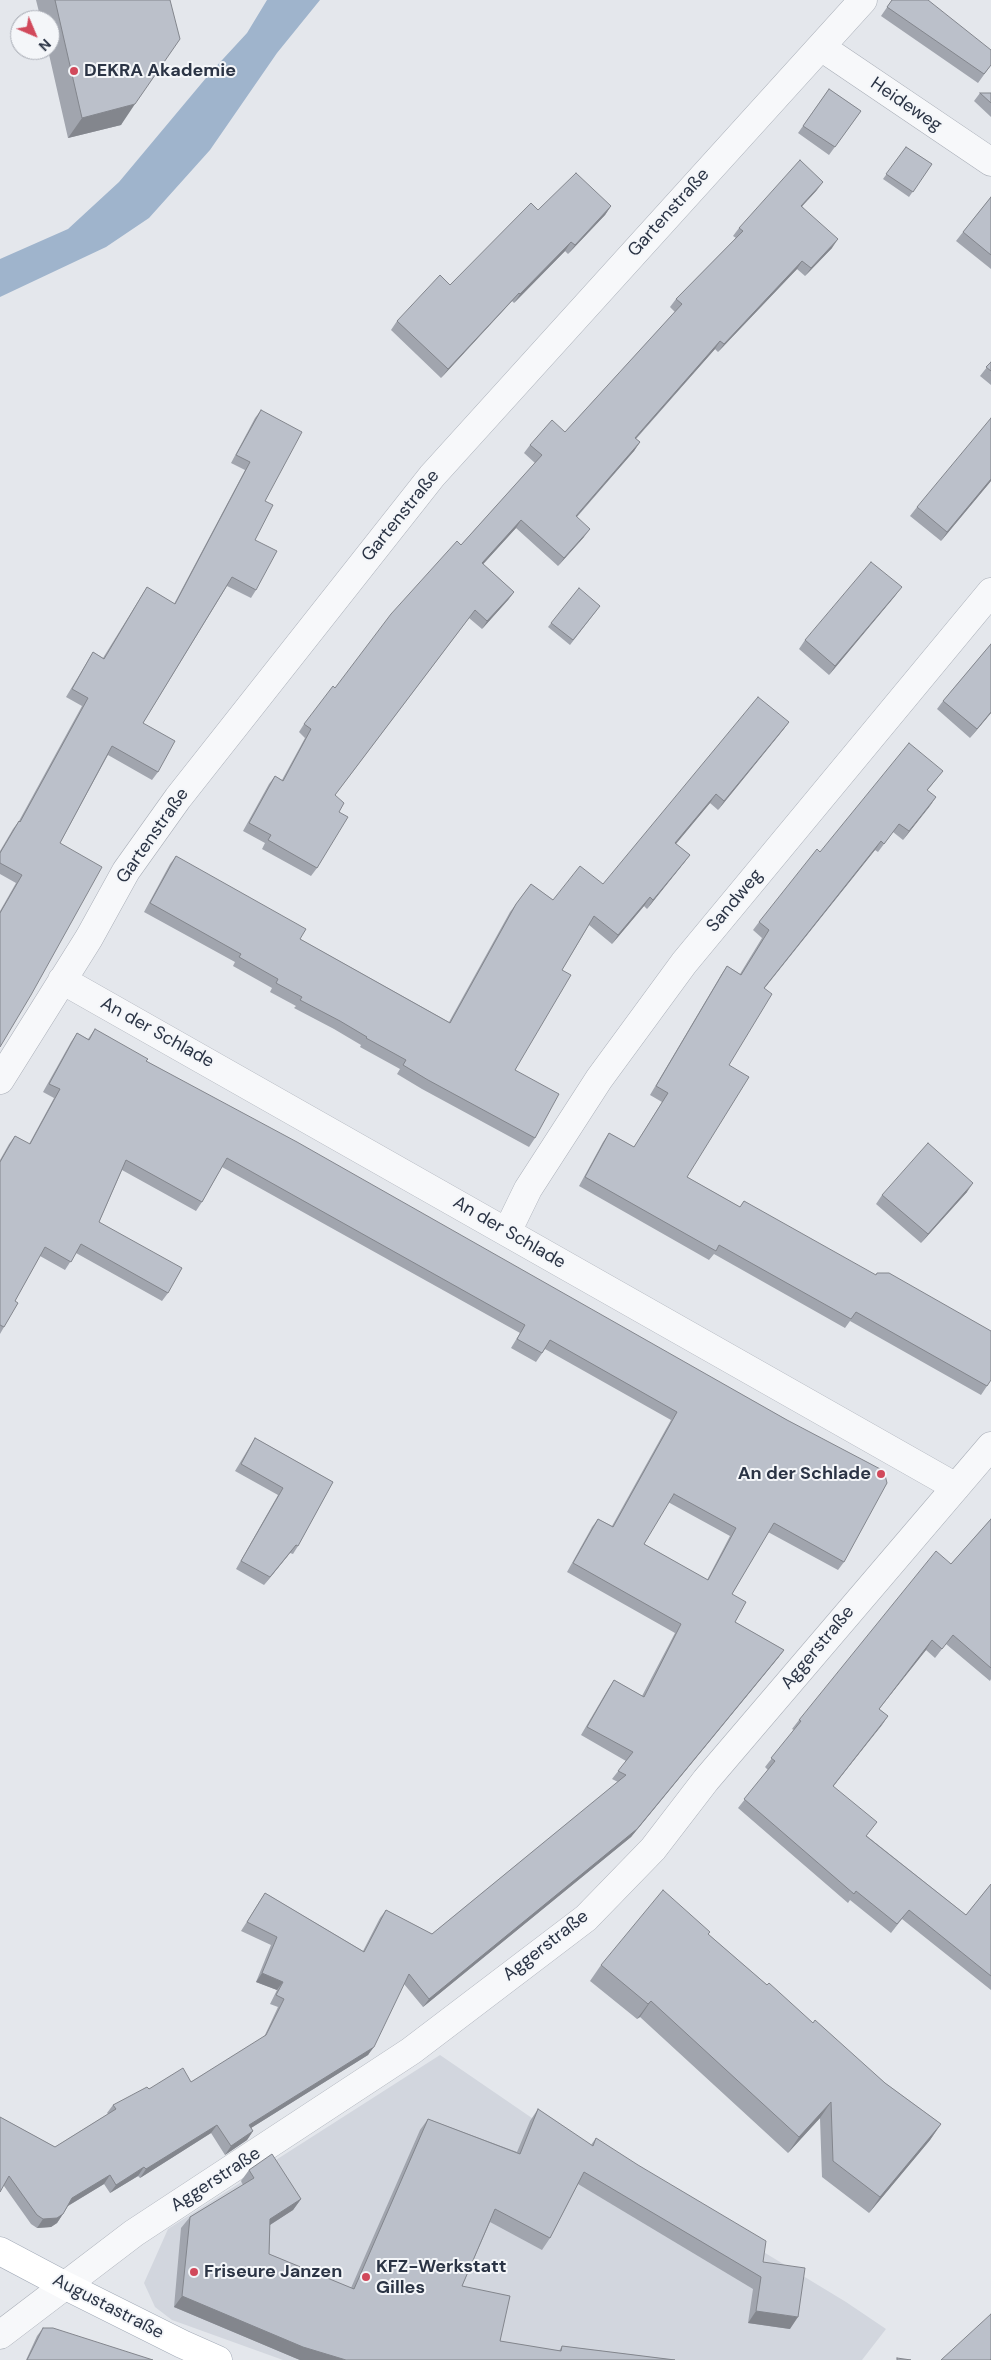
<!DOCTYPE html>
<html>
<head>
<meta charset="utf-8">
<style>
	body { margin:0 }
	#map { position:relative; width:991px; height:2360px; overflow:hidden; background:#e4e7ec; font-family:"DM Sans",sans-serif }
	canvas { display:block }
	.north { position:absolute; left:10px; top:10px; width:50px; height:50px; box-sizing:border-box; background:#f4f6f9; border:1px solid #a4a8b1; border-radius:50%; rotate:135deg; font-size:14px; font-weight:700; line-height:20px; text-align:center; color:#2b3445 }
	.north::after { content:''; display:block; margin:auto; width:18px; height:22px; background:#d1495b; clip-path:polygon(50% 0,100% 100%,50% 72%,0 100%) }
</style>
</head>
<body>
<div id="map">
<canvas width="991" height="2360"></canvas>
<div class="north">N</div>
</div>
<script>
const ctx = document.querySelector('canvas').getContext('2d');
ctx.lineJoin = 'round';
function fill(path, color) {
  ctx.fillStyle = color;
  ctx.fill(path, 'evenodd');
}
function shape(rows) {
  const path = new Path2D();
  for (const r of rows) {
    path.moveTo(r[0], r[1]);
    for (let i = 2; i < r.length; i += 2) path.lineTo(r[i], r[i + 1]);
  }
  return path;
}
function stroke(path, color, width, dash) {
  ctx.strokeStyle = color;
  ctx.lineWidth = width;
  ctx.lineCap = dash ? 'butt' : 'round';
  ctx.setLineDash(dash || []);
  ctx.stroke(path);
}
function drawText(font, color, halo, rows, align = 'center') {
  ctx.font = font + ' "DM Sans",sans-serif';
  ctx.lineWidth = 4;
  ctx.setLineDash([]);
  ctx.textBaseline = 'middle';
  ctx.strokeStyle = halo;
  ctx.fillStyle = color;
  for (const [text, x, y, turn = 0] of rows) {
    ctx.save();
    ctx.translate(x, y);
    ctx.rotate((+turn || 0) * Math.PI / 180);
    ctx.textAlign = isNaN(turn) ? turn : align;
    if (halo) ctx.strokeText(text, 0, 0);
    ctx.fillText(text, 0, 0);
    ctx.restore();
  }
}
fill(shape([
	[440,2055,583,2153,653,2185,846,2302,886,2329,862,2360,283,2360,172,2320,155,2307,144,2283,168,2229]
]), '#d2d6de');
fill(shape([
	[267,0,320,0,277,53,210,150,149,218,106,247,0,297,0,259,68,229,119,182,211,72,247,33]
]), '#9fb4cc');
const minor = shape([
	[821,47,991,162],
	[62,980,956,1487],
	[0,1080,89,938,126,871,178,798,432,476,863,0],
	[507,1232,528,1189,599,1079,684,963,991,592],
	[0,2335,134,2233,411,2051,586,1918,653,1849,706,1780,991,1446]
]);
const major = shape([
	[0,2251,66,2286,182,2344,218,2360]
]);
stroke(minor, '#a9aeb7', 29);
stroke(major, '#a3abb8', 29);
stroke(minor, '#f7f8fa', 28);
stroke(major, '#fff', 28);
fill(shape([
	[36,0,170,0,121,125,68,138,48,50,50,50,50,20,41,20],
	[892,0,991,65,978,83,881,16],
	[829,89,861,111,829,155,798,133],
	[980,93,991,93,991,117,974,101],
	[906,147,932,164,909,197,883,179],
	[817,190,802,206,832,248,805,276,797,269,718,352,715,349,636,439,640,442,634,451,577,517,584,537,558,566,516,528,483,564,514,592,508,600,482,629,469,618,335,795,339,812,317,868,311,876,262,849,265,843,243,831,269,784,275,776,282,780,305,738,299,732,304,724,335,688,461,545,535,463,524,453,530,445,565,432,675,312,670,307,676,299,736,238,733,236,739,228],
	[991,197,991,269,956,241,963,232],
	[611,206,605,215,568,254,565,251,514,303,512,301,441,378,391,330,397,321,450,285,538,210],
	[991,362,991,385,980,376],
	[261,410,265,501,255,540,256,590,251,598,227,586,143,723,158,772,152,780,108,755,60,843,0,1047,0,911,16,883,0,874,0,851,13,829,19,821,82,706,66,697,93,652,103,658,147,587,174,604,245,470,231,463,255,418],
	[991,481,941,541,910,516,917,507],
	[895,596,829,675,799,649,805,640],
	[597,610,570,645,548,627,551,623],
	[991,644,991,713,970,738,937,709,943,701],
	[789,722,783,730,718,810,710,803,676,844,690,855,647,909,644,906,612,944,589,925,562,970,515,1070,535,1138,529,1147,422,1089,397,1074,400,1069,360,1047,361,1045,334,1029,294,1008,296,1006,270,992,272,988,233,966,235,962,144,912,170,864,176,856,300,939,449,1022,510,912,531,884,553,900,603,884],
	[943,771,927,791,936,797,903,840,893,832,878,852,875,850,764,989,729,1065,687,1177,740,1207,744,1201,987,1386,981,1395,850,1321,845,1328,714,1254,709,1260,579,1186,603,1142,609,1133,634,1147,662,1102,650,1095,721,975,727,966,740,974,762,938,753,930,759,922,820,852],
	[95,1029,146,1061,787,1420,844,1562,838,1570,768,1532,732,1594,735,1622,784,1650,778,1658,631,1837,423,2007,404,1984,368,2055,251,2128,253,2131,247,2140,225,2155,211,2133,140,2178,138,2176,110,2193,104,2184,68,2206,57,2223,51,2227,37,2228,31,2224,4,2186,0,2117,55,2147,108,2114,107,2113,113,2105,149,2089,191,2082,264,2037,278,2007,270,2004,277,1990,256,1982,271,1945,241,1931,265,1893,363,1951,380,1918,386,1910,432,1934,618,1782,612,1779,626,1761,581,1735,608,1689,614,1680,642,1696,675,1633,567,1572,592,1527,598,1519,612,1526,671,1420,545,1349,536,1362,511,1348,520,1333,222,1167,202,1202,196,1211,122,1170,99,1222,168,1293,162,1301,76,1253,65,1270,40,1256,15,1301,4,1327,0,1334,0,1160,9,1144,15,1136,29,1144,54,1098,43,1092,71,1042,77,1033,88,1039],
	[668,1502,730,1536,707,1580,644,1544],
	[967,1192,921,1243,876,1204,882,1195],
	[255,1438,333,1482,298,1546,293,1554,290,1553,264,1585,236,1569,278,1495,235,1471,250,1446],
	[991,1519,991,1679,990,1681,946,1644,935,1658,926,1650,879,1709,888,1716,833,1787,867,1836,966,1915,991,1884,991,1990,902,1919,891,1933,850,1900,848,1903,738,1808,768,1770,765,1767,794,1730,792,1729,799,1720,951,1564],
	[708,1934,767,1985,885,2083,941,2124,930,2140,869,2213,822,2177,820,2118,788,2153,640,2017,637,2019,590,1981,601,1965],
	[538,2109,591,2145,596,2138,763,2262,790,2329,748,2323,753,2289,578,2184,550,2238,542,2250,490,2222,462,2286,500,2341,559,2351,562,2346,675,2360,300,2360,174,2307,181,2228,190,2217,243,2185,241,2181,249,2170,301,2199,293,2210,270,2225,269,2254,351,2288,420,2130,428,2119,517,2152,530,2121],
	[43,2328,153,2360,26,2360,37,2336]
]), '#a1a5ae');
fill(shape([
	[135,104,121,125,68,138,82,118],
	[823,182,817,190,795,214,801,206],
	[611,206,605,215,568,254,575,245],
	[838,239,832,248,805,276,811,268],
	[571,242,565,251,514,303,520,294],
	[802,261,797,269,718,352,724,344],
	[519,293,512,301,441,378,448,369],
	[720,341,715,349,629,446,635,438],
	[640,442,634,451,570,524,576,516],
	[991,479,991,481,941,541,947,532],
	[521,520,516,528,476,572,482,563],
	[590,529,584,537,558,566,564,558],
	[902,587,895,596,829,675,835,666],
	[514,592,508,600,482,629,487,621],
	[991,712,991,713,970,738,977,729],
	[789,722,783,730,718,810,724,801],
	[716,794,710,803,669,852,675,843],
	[936,797,930,806,903,840,909,831],
	[881,841,875,850,757,997,764,988],
	[690,855,684,863,647,909,653,900],
	[650,897,644,906,612,944,618,935],
	[973,1183,967,1192,921,1243,928,1234],
	[296,1545,290,1553,264,1585,270,1577],
	[932,1640,926,1650,872,1718,879,1709],
	[784,1650,778,1658,631,1837,423,2007,429,1999],
	[888,1716,882,1725,826,1795,833,1786],
	[262,1973,283,1982,277,1990,256,1982],
	[651,2001,640,2017,637,2019,648,2004],
	[374,2047,368,2055,243,2133,249,2125],
	[831,2102,820,2118,788,2153,799,2137],
	[941,2124,930,2140,869,2213,880,2197],
	[217,2125,211,2133,140,2178,146,2169],
	[253,2131,247,2140,225,2155,231,2146],
	[144,2167,138,2176,110,2193,116,2185],
	[110,2175,104,2184,66,2207,72,2198],
	[301,2199,293,2210,262,2230,270,2219],
	[63,2214,57,2223,51,2227,37,2228,43,2219],
	[182,2296,346,2360,300,2360,295,2358,174,2307],
	[756,2311,798,2317,790,2329,748,2323]
]), '#83868d');
const building = shape([
	[55,0,170,0,180,39,135,104,82,118,55,0],
	[892,0,928,0,991,50,991,65,984,74,887,7,892,0],
	[829,89,861,111,835,147,803,126,829,89],
	[980,93,991,93,991,103,980,93],
	[906,147,932,164,913,192,886,174,906,147],
	[800,160,823,182,801,206,838,239,811,268,802,261,724,344,720,341,635,438,640,442,576,516,590,529,564,558,521,520,482,563,514,592,487,621,475,610,335,795,344,803,339,812,348,817,317,868,268,840,271,835,249,823,275,776,283,781,311,729,304,724,333,686,335,688,391,614,457,541,461,545,542,455,530,445,552,420,565,432,682,304,676,299,743,231,739,228,800,160],
	[576,173,611,206,575,245,571,242,520,294,519,293,448,369,397,321,440,275,450,285,531,203,538,210,576,173],
	[991,197,991,255,963,232,991,197],
	[991,362,991,371,986,367,991,362],
	[261,410,302,432,265,501,273,505,255,540,277,551,256,590,232,577,143,723,175,741,158,772,112,746,60,843,102,867,31,995,0,1047,0,913,22,875,0,863,0,853,19,821,20,822,88,698,72,689,93,652,104,659,147,587,175,604,250,462,236,455,261,410],
	[991,418,991,479,947,532,917,507,991,418],
	[871,562,902,587,835,666,805,640,871,562],
	[579,588,600,606,573,640,551,623,579,588],
	[991,644,991,712,977,729,943,701,991,644],
	[758,697,789,722,724,801,716,794,675,843,690,855,653,900,650,897,618,935,594,916,562,970,571,975,515,1070,559,1094,535,1138,428,1080,403,1065,406,1060,366,1038,367,1037,340,1021,300,1000,302,997,276,983,278,979,239,957,241,954,150,903,176,856,306,929,300,939,450,1023,516,904,531,884,553,900,580,866,603,884,758,697],
	[909,743,943,771,927,790,936,797,909,831,899,824,884,844,881,841,764,988,772,994,729,1065,749,1077,687,1177,740,1207,744,1201,876,1275,877,1273,889,1273,991,1331,991,1380,987,1386,856,1312,851,1319,719,1245,716,1251,585,1177,609,1133,634,1147,668,1093,656,1086,727,966,741,975,769,930,759,922,817,849,820,852,909,743],
	[95,1029,148,1059,146,1061,297,1142,787,1420,884,1471,887,1483,844,1562,774,1523,732,1594,746,1602,735,1622,784,1650,637,1829,429,1999,409,1974,374,2047,249,2125,253,2131,231,2146,217,2125,146,2169,144,2167,116,2185,110,2175,72,2198,63,2214,57,2218,43,2219,37,2215,9,2176,0,2192,0,2117,55,2147,116,2109,113,2105,147,2087,149,2089,183,2068,191,2082,266,2035,284,1999,276,1995,283,1982,262,1973,277,1937,247,1922,265,1893,364,1952,386,1910,432,1934,626,1775,618,1771,633,1752,587,1727,614,1680,644,1697,681,1624,573,1563,598,1519,613,1527,677,1412,550,1340,542,1353,517,1339,525,1325,227,1158,202,1202,126,1160,99,1222,182,1268,168,1293,81,1244,71,1262,45,1247,15,1301,18,1303,4,1327,0,1325,0,1162,15,1136,30,1144,60,1089,49,1084,77,1033,89,1040,95,1029],
	[674,1494,736,1528,708,1580,644,1544,674,1494],
	[928,1143,973,1183,928,1234,882,1195,928,1143],
	[255,1438,333,1482,298,1546,296,1545,270,1577,241,1561,283,1488,241,1464,255,1438],
	[991,1519,991,1668,953,1635,942,1649,932,1640,879,1709,888,1716,833,1786,877,1822,866,1836,966,1915,991,1884,991,1976,909,1910,897,1924,856,1891,854,1894,744,1799,775,1761,771,1758,801,1721,799,1720,936,1551,951,1564,991,1519],
	[663,1890,710,1932,708,1934,767,1985,769,1983,813,2023,815,2020,885,2083,941,2124,880,2197,833,2161,831,2102,799,2137,651,2001,648,2004,601,1965,663,1890],
	[538,2109,593,2146,596,2138,638,2165,766,2241,763,2262,805,2268,798,2317,756,2311,761,2277,584,2172,550,2238,495,2209,462,2286,510,2296,500,2341,561,2351,562,2346,675,2360,346,2360,303,2347,182,2296,190,2217,254,2178,249,2170,272,2154,301,2199,270,2219,269,2254,354,2289,428,2119,520,2154,538,2109],
	[991,2314,991,2359,990,2360,941,2360,991,2314],
	[43,2328,53,2328,153,2360,27,2360,43,2328],
	[897,2358,911,2360,897,2360,897,2358]
]);
fill(building, '#bbc0ca');
stroke(building, '#83868d', 1);
for (const [x, y, r, color] of [
	[74,71,5,"#d1495b"],
	[881,1474,5,"#d1495b"],
	[194,2272,5,"#d1495b"],
	[366,2277,5,"#d1495b"]
]) {
  const dot = new Path2D();
  dot.arc(x, y, r, 0, 2 * Math.PI);
  ctx.fillStyle = color;
  ctx.fill(dot);
  stroke(dot, '#f4f6f9', 2);
}
drawText('bold 18px', '#2b3445', '#f4f6f9', [
	["DEKRA Akademie",84,71],
	["An der Schlade",871,1474,"right"],
	["KFZ-Werkstatt",376,2267],
	["Gilles",376,2288],
	["Friseure Janzen",204,2272]
], 'left');
drawText('18px', '#2b3445', '#f4f6f9', [
	["Heideweg",906,105,34],
	["Gartenstraße",669,213,-48],
	["Gartenstraße",401,516,-51],
	["Gartenstraße",153,836,-55],
	["Sandweg",735,901,-50],
	["An der Schlade",157,1033,29],
	["An der Schlade",509,1233,30],
	["Aggerstraße",818,1648,-50],
	["Aggerstraße",546,1946,-38],
	["Aggerstraße",216,2180,-33],
	["Augustastraße",108,2307,27]
]);
</script>
</body>
</html>
